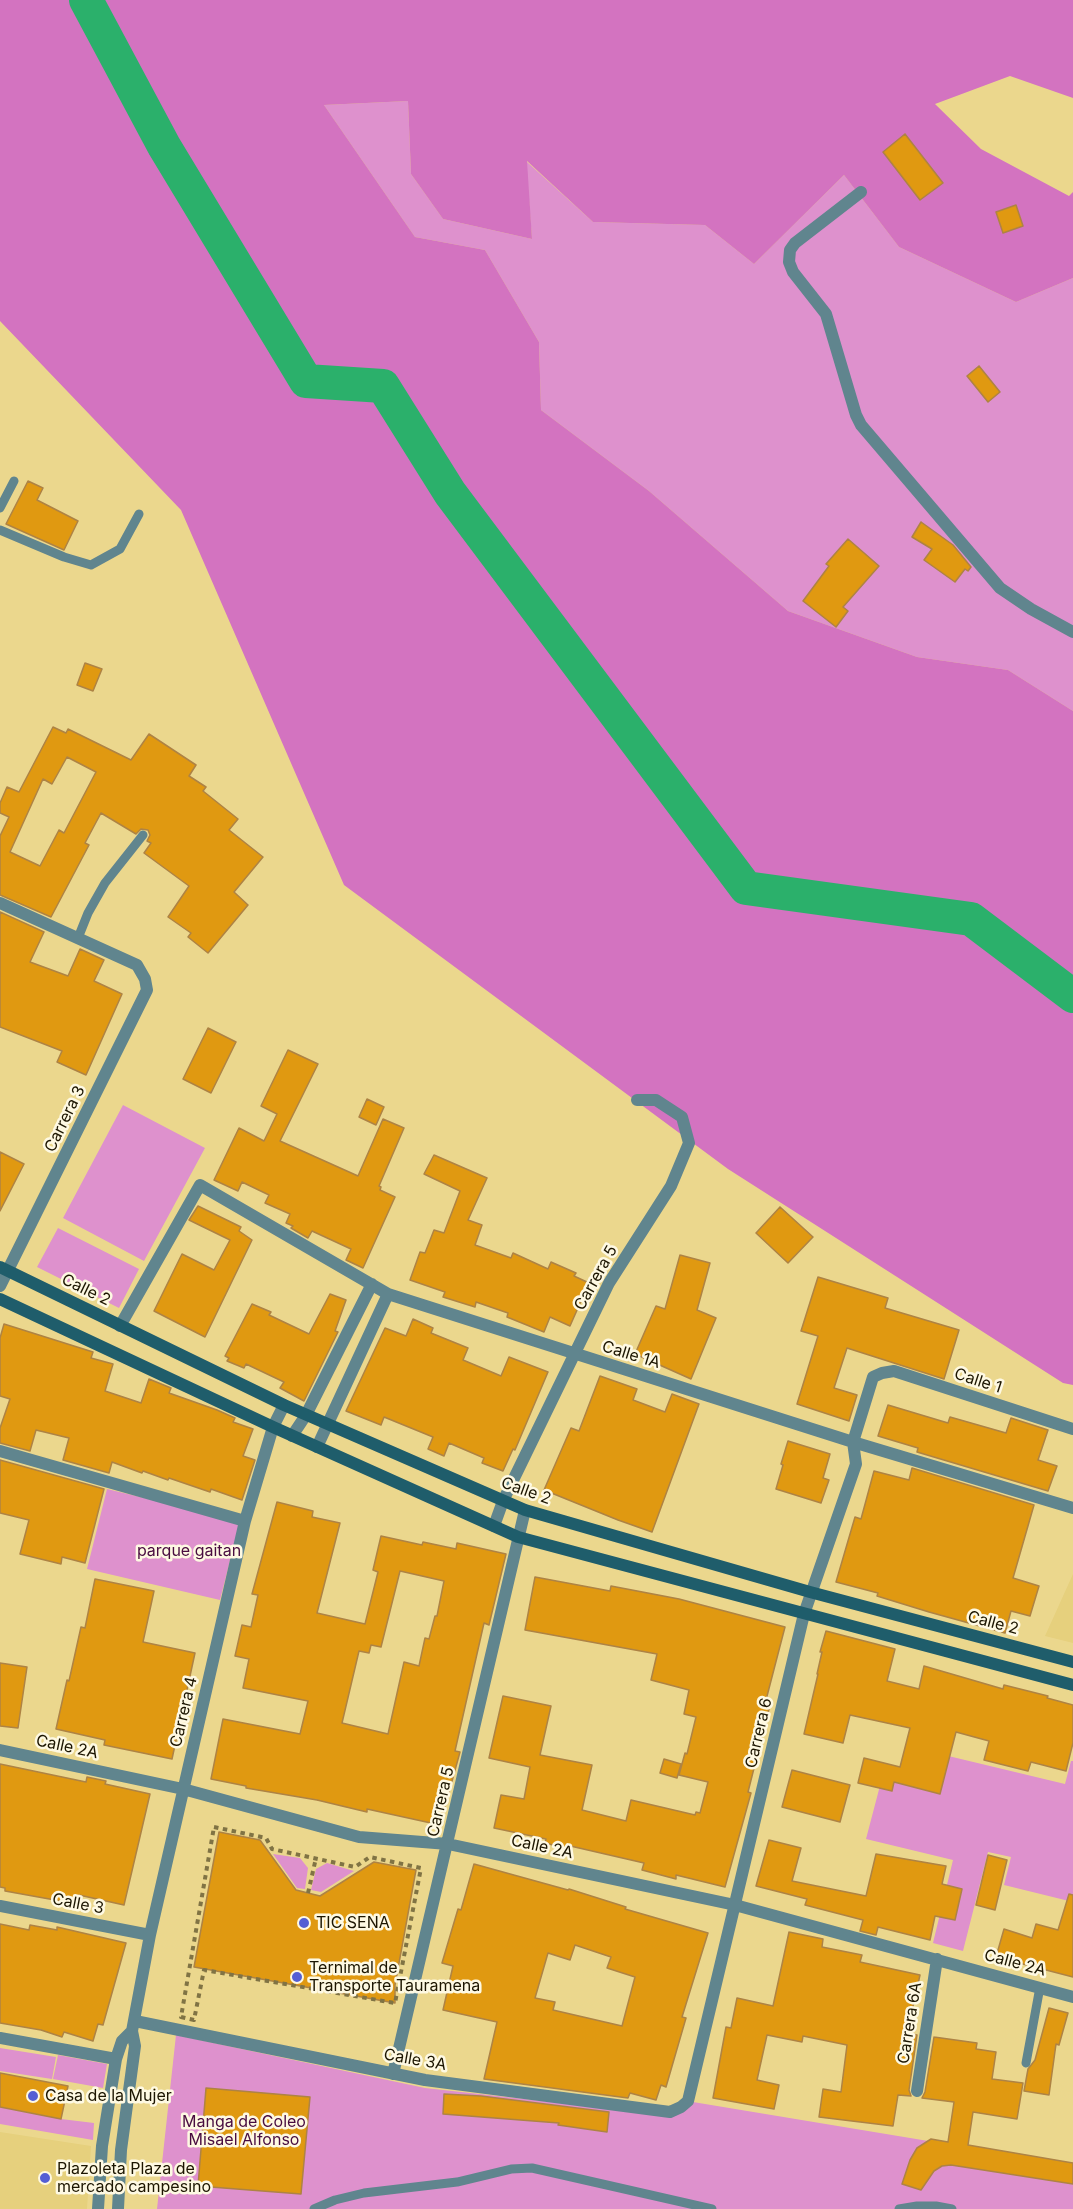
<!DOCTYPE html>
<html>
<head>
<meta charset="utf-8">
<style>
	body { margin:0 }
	canvas { display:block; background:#ebd78d }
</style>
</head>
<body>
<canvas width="1073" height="2209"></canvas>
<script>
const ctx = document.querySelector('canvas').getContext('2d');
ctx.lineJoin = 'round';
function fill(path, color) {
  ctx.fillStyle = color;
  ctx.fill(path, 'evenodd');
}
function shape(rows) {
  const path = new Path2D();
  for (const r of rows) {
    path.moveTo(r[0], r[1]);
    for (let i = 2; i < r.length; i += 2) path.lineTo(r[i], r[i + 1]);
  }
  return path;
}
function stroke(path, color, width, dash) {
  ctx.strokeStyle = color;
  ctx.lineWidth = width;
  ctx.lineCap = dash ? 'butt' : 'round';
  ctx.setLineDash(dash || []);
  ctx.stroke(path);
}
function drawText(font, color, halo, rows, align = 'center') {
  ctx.font = font + ' Inter,sans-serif';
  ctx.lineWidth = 5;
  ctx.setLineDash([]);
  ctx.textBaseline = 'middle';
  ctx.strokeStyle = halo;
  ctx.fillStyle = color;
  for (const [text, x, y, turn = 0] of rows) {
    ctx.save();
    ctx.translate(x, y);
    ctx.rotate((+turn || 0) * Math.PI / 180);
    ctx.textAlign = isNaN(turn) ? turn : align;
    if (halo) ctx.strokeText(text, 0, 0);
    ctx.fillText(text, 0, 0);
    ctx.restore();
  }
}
fill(shape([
	[1073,1574,1073,1643,1045,1636],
	[0,2132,91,2146,87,2209,0,2209]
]), '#e6d07d');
fill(shape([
	[408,101,411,174,443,219,532,239,526,161,593,222,705,225,754,264,844,175,899,247,1016,302,1073,278,1073,711,1008,670,917,657,788,611,649,491,541,410,539,342,485,250,415,237,324,105],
	[123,1105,205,1148,144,1261,63,1218],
	[58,1228,139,1269,119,1308,37,1267],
	[107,1489,240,1521,220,1600,87,1569],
	[940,1754,1065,1784,1071,1761,1073,1761,1073,1902,1004,1885,1011,1857,988,1852,963,1951,933,1943,953,1860,866,1839,882,1778],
	[273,1854,300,1858,308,1868,305,1889,297,1888],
	[327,1863,354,1871,321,1892,311,1890,316,1869],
	[176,2035,425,2088,670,2115,693,2102,1073,2165,1073,2209,157,2209],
	[0,2048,56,2057,52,2079,0,2071],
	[58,2055,107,2064,103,2088,53,2079],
	[0,2107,61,2119,94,2123,93,2140,0,2124]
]), '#de91cd');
fill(shape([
	[0,0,1073,0,1073,98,1010,76,935,104,981,149,1069,196,1073,192,1073,278,1016,302,899,247,844,175,754,264,705,225,593,222,527,161,532,239,443,219,411,174,408,101,324,105,415,237,485,250,539,342,541,410,649,491,788,611,917,657,1008,670,1073,711,1073,1385,1063,1383,728,1169,344,885,181,510,0,321]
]), '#d373c0');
fill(shape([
	[84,0,94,0,106,23,100,26]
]), '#2bb06b');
stroke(shape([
	[86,0,164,146,306,381,383,386,450,493,746,888,971,919,1073,996]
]), '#2bb06b', 34);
const building = shape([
	[905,134,943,183,920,200,883,152,905,134],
	[1016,205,1023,226,1003,233,996,212,1016,205],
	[979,366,1000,392,988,402,967,376,979,366],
	[28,481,43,488,37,500,78,521,64,550,6,524,28,481],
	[921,522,953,545,971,567,968,571,965,569,955,582,924,560,932,549,912,537,921,522],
	[848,539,879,566,843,607,848,611,836,627,803,601,829,566,826,564,848,539],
	[85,663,102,669,93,691,77,685,85,663],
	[53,727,66,733,68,729,131,760,149,734,196,765,189,776,206,787,203,791,238,819,229,830,263,857,234,892,248,905,208,953,188,937,191,933,168,917,189,886,144,853,151,843,147,841,150,835,148,830,141,829,136,834,101,813,85,843,89,845,51,917,0,895,0,836,9,817,0,813,0,803,7,787,19,792,53,727],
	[67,757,96,772,64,833,59,830,40,866,10,852,43,779,52,784,67,757],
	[0,912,44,932,30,962,68,976,80,949,104,960,94,981,122,994,86,1075,57,1062,62,1051,0,1027,0,912],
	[208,1028,236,1042,211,1093,183,1079,208,1028],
	[288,1050,318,1064,280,1141,358,1176,383,1119,404,1128,379,1186,381,1187,380,1190,395,1197,363,1268,346,1260,351,1249,312,1231,308,1238,291,1228,293,1226,286,1223,290,1214,265,1203,269,1195,242,1182,238,1191,214,1180,239,1128,264,1141,277,1114,261,1106,288,1050],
	[367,1099,384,1107,376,1125,359,1117,367,1099],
	[0,1152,24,1164,0,1211,0,1152],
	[434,1155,487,1178,468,1220,482,1225,475,1245,511,1258,513,1253,548,1269,551,1262,576,1273,574,1276,589,1283,570,1326,550,1317,544,1332,507,1317,508,1313,476,1302,475,1307,443,1297,445,1292,410,1280,420,1252,425,1253,434,1230,444,1233,460,1191,424,1174,434,1155],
	[198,1206,241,1227,239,1231,252,1240,205,1337,154,1311,182,1254,214,1270,230,1240,189,1220,198,1206],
	[780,1207,813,1237,788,1263,756,1233,780,1207],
	[680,1255,710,1263,697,1310,716,1318,691,1379,635,1354,656,1306,665,1309,680,1255],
	[818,1277,888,1298,885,1308,959,1330,944,1379,847,1348,834,1388,857,1395,849,1421,797,1404,818,1336,801,1331,818,1277],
	[330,1294,346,1300,335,1331,338,1332,304,1401,280,1388,284,1382,246,1364,244,1368,227,1361,229,1358,225,1356,252,1304,271,1312,269,1315,309,1334,330,1294],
	[413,1319,433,1328,431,1333,468,1348,463,1360,501,1376,509,1357,548,1372,515,1450,513,1449,503,1471,482,1463,484,1458,449,1443,444,1456,428,1449,433,1437,384,1417,381,1425,346,1411,385,1328,406,1336,413,1319],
	[4,1324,93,1352,91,1358,113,1364,105,1391,141,1403,149,1379,171,1388,169,1393,217,1410,235,1418,233,1422,253,1429,243,1456,255,1460,242,1500,211,1489,210,1492,169,1478,168,1480,143,1471,142,1473,112,1462,109,1473,63,1460,69,1438,36,1430,30,1451,0,1443,0,1428,10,1399,0,1396,0,1338,4,1324],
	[600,1376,637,1389,633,1400,665,1412,672,1394,699,1404,652,1532,618,1520,544,1490,571,1428,579,1431,600,1376],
	[888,1405,948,1423,950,1417,1006,1433,1011,1418,1048,1430,1038,1460,1057,1466,1048,1491,917,1452,918,1448,878,1436,888,1405],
	[788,1441,830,1454,823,1478,829,1480,821,1503,776,1489,783,1465,781,1464,788,1441],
	[0,1460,104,1489,85,1563,62,1557,61,1564,20,1554,29,1520,0,1513,0,1460],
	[912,1468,1034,1505,1013,1578,1039,1586,1030,1616,1011,1611,1005,1633,929,1612,877,1596,878,1593,836,1582,855,1517,861,1519,874,1471,909,1480,912,1468],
	[277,1502,313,1511,312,1517,340,1523,317,1613,365,1624,378,1572,373,1570,381,1536,422,1545,423,1542,456,1549,457,1543,506,1554,489,1625,484,1623,455,1751,460,1752,440,1825,367,1809,367,1812,317,1800,246,1788,246,1786,211,1779,223,1719,300,1734,308,1701,243,1688,249,1659,235,1656,242,1625,251,1627,258,1595,252,1594,277,1502],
	[400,1571,444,1581,437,1616,435,1616,429,1639,425,1638,419,1666,404,1662,388,1734,342,1723,359,1651,369,1653,371,1645,381,1647,400,1571],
	[535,1577,610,1591,611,1586,679,1599,785,1627,766,1700,771,1701,748,1792,751,1793,725,1887,676,1875,676,1879,642,1870,644,1863,566,1845,565,1848,545,1843,546,1839,494,1828,501,1795,524,1799,530,1767,489,1758,503,1696,551,1706,540,1755,592,1765,582,1810,626,1821,631,1800,695,1815,696,1812,700,1813,708,1782,679,1775,685,1753,687,1754,696,1717,684,1714,689,1690,651,1680,657,1654,525,1630,535,1577],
	[95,1579,154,1591,143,1642,195,1653,172,1759,104,1745,105,1740,56,1729,67,1680,69,1681,81,1627,85,1628,95,1579],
	[826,1631,895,1649,887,1681,919,1689,924,1666,1003,1689,1004,1685,1048,1696,1047,1698,1073,1705,1073,1743,1066,1771,1031,1762,1028,1771,984,1760,989,1741,956,1732,940,1794,894,1782,892,1791,858,1783,864,1758,900,1767,910,1728,850,1715,843,1743,804,1734,818,1674,817,1674,822,1652,820,1652,826,1631],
	[0,1663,27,1667,18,1728,0,1726,0,1663],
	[664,1759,681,1764,677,1778,660,1773,664,1759],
	[0,1764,86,1782,87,1777,106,1781,105,1784,150,1794,124,1905,79,1895,77,1904,5,1891,5,1888,0,1887,0,1764],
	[792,1770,850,1785,840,1822,782,1807,792,1770],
	[219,1832,260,1840,296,1890,320,1896,374,1862,416,1870,395,1985,395,2003,194,1967,219,1832],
	[769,1840,801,1848,792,1881,866,1896,876,1854,946,1866,942,1884,962,1889,955,1920,935,1916,930,1940,878,1927,876,1935,860,1931,863,1920,805,1905,807,1899,756,1886,769,1840],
	[988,1855,1007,1860,995,1910,976,1905,988,1855],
	[474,1864,568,1890,569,1889,626,1907,625,1909,708,1933,682,2017,686,2018,666,2087,661,2085,656,2100,630,2093,628,2098,484,2079,497,2022,443,2010,453,1966,442,1963,458,1909,461,1910,474,1864],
	[575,1945,611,1957,607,1968,635,1977,622,2026,553,2010,555,2002,535,1998,548,1953,570,1960,575,1945],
	[1069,1894,1073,1895,1073,1977,996,1957,1004,1929,1032,1938,1036,1924,1058,1930,1069,1894],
	[0,1924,29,1930,30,1925,57,1930,57,1927,126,1943,103,2025,98,2024,93,2041,64,2032,62,2037,41,2030,0,2023,0,1924],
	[789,1932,823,1939,822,1947,862,1955,860,1962,920,1975,907,2033,917,2035,909,2090,911,2096,898,2095,893,2126,819,2117,823,2089,841,2092,847,2045,803,2036,802,2042,767,2035,757,2080,779,2085,774,2109,713,2098,726,2027,731,2028,737,1998,773,2006,789,1932],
	[1049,2008,1068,2013,1059,2045,1056,2044,1049,2095,1024,2091,1028,2069,1035,2060,1049,2008],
	[934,2037,977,2043,976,2049,996,2052,992,2079,1023,2083,1017,2119,973,2112,968,2145,1073,2163,1073,2184,951,2165,942,2166,934,2171,921,2190,902,2184,910,2160,917,2148,931,2139,948,2142,954,2102,922,2098,925,2092,934,2037],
	[0,2073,68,2086,61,2119,0,2107,0,2073],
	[206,2088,310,2097,301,2194,198,2186,206,2088],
	[444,2094,481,2096,609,2112,607,2132,558,2125,559,2123,443,2114,444,2094]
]);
fill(building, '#e09911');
stroke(building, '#ae8344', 1.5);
stroke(shape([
	[214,1827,266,1838,272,1849,355,1867,370,1857,421,1868,395,2003,204,1970,194,2020,181,2017,214,1827],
	[308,1893,316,1858]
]), '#807344', 4, [4.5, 4.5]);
stroke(shape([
	[0,508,14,481],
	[0,530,64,557,91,565,120,549,139,514],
	[78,938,88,913,105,883,143,835],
	[1026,2063,1040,1987],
	[314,2209,335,2200,364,2193,457,2182,511,2169,532,2168,712,2209],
	[899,2209,917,2206,936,2206,952,2209]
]), '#60858e', 9);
stroke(shape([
	[861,192,795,243,790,250,789,262,793,272,826,314,856,415,861,425,1000,588,1031,609,1073,632],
	[0,903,137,965,145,979,147,990,0,1286],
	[120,1326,200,1185,388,1294,853,1442,1073,1508],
	[292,1436,306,1415,372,1284],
	[317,1447,388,1294],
	[0,1451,245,1521],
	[494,1526,503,1501,609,1283,671,1186,689,1143,682,1117,656,1100,637,1100],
	[0,1750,183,1789,359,1837,448,1844,735,1905,1073,1997],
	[0,1906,150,1935],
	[135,2021,425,2080,670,2112,681,2107,688,2101,804,1614,856,1464,853,1442,873,1377,882,1373,894,1371,1073,1429],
	[0,2038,116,2059],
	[393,2074,525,1510],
	[917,2091,937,1959],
	[98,2209,102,2146,116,2059,122,2041,132,2031],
	[118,2209,121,2150,135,2046,132,2031,150,1935,245,1521,273,1427,284,1405]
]), '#60858e', 12);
stroke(shape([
	[0,1267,284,1405,525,1510,810,1592,1073,1662],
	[0,1299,273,1427,518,1537,1073,1685]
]), '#1f5d6b', 12);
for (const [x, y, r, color] of [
	[304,1923,6,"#545ed4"],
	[297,1977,6,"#545ed4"],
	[33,2096,6,"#545ed4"],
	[45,2178,6,"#545ed4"]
]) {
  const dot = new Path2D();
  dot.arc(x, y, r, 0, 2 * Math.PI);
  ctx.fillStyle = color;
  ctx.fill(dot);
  stroke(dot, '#fef9e3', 2);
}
drawText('16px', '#1c1500', '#fef9e3', [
	["Carrera 3",65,1119,-64],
	["Carrera 5",596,1278,-61],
	["Calle 2",86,1290,26],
	["Calle 1A",631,1355,17],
	["Calle 1",978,1381,18],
	["Calle 2",526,1491,20],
	["Calle 2",993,1623,15],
	["Carrera 4",184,1712,-77],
	["Carrera 6",759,1733,-77],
	["Calle 2A",67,1747,12],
	["Carrera 5",441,1802,-77],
	["Calle 2A",542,1847,12],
	["Calle 3",78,1904,11],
	["Calle 2A",1015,1963,15],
	["Carrera 6A",910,2023,-81],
	["Calle 3A",415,2060,10]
]);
drawText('16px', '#490c40', '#fef9e3', [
	["parque gaitan",189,1551],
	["Manga de Coleo",244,2122],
	["Misael Alfonso",244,2140]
]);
drawText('16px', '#1c1500', '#fef9e3', [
	["TIC SENA",316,1923],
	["Ternimal de",309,1968],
	["Transporte Tauramena",309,1986],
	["Casa de la Mujer",45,2096],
	["Plazoleta Plaza de",57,2169],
	["mercado campesino",57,2187]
], 'left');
</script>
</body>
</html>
